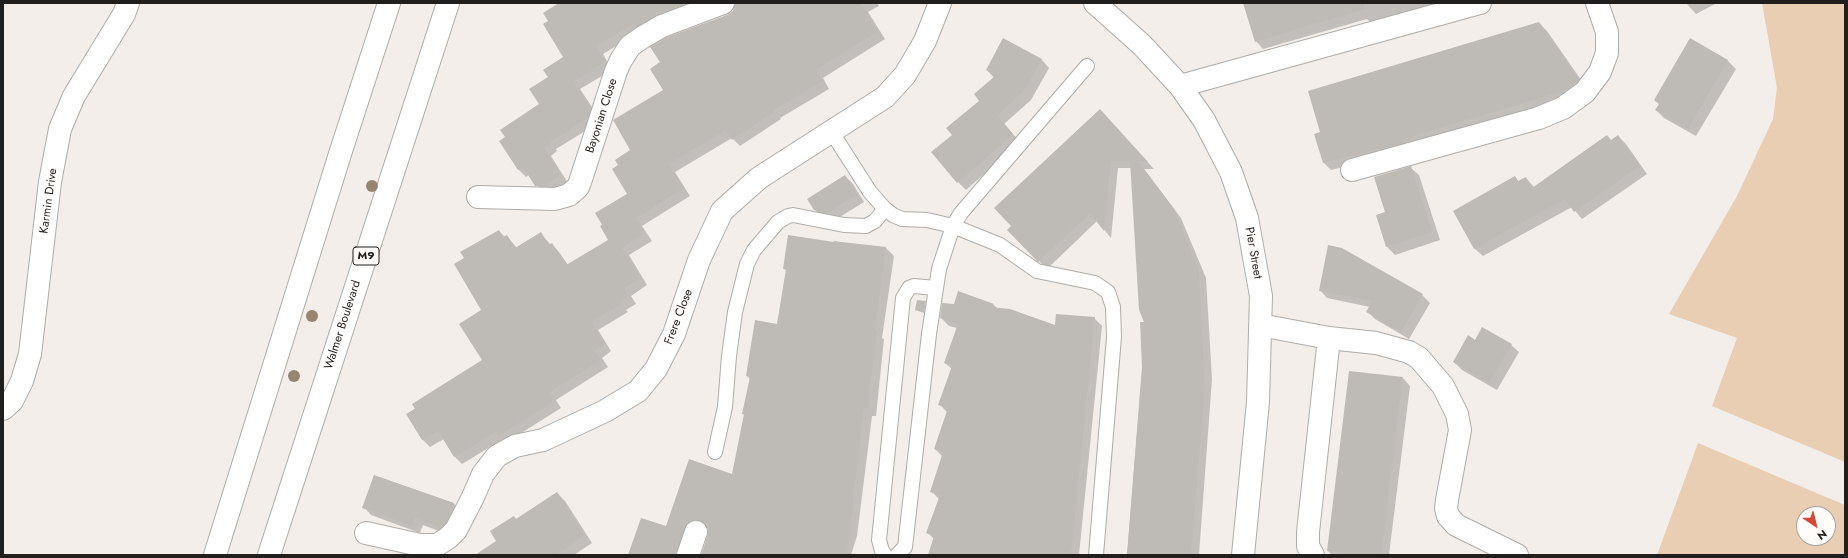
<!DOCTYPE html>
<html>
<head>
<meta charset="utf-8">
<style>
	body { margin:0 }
	#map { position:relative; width:1848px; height:558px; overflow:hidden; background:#f3eeea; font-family:Jost,sans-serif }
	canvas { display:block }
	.frame { position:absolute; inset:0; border:4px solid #211f1d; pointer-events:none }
	.north { position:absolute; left:1796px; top:506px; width:40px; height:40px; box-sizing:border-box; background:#fffcfa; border:1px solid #a6a4a2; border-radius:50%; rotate:145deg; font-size:11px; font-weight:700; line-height:16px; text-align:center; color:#211f1d }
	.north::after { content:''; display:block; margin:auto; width:14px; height:18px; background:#d64935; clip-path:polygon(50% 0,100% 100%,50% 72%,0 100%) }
</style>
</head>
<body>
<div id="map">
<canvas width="1848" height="558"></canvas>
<div class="frame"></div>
<div class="north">N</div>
</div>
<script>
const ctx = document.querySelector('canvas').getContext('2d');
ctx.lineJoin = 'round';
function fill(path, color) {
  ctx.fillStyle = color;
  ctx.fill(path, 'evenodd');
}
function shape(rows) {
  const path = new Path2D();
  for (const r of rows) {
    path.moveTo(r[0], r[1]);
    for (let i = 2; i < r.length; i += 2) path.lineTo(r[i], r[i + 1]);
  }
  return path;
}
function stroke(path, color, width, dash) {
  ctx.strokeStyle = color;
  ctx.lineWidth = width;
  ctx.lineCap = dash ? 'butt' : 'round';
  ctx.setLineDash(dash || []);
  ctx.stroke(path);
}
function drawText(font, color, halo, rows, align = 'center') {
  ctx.font = font + ' Jost,sans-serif';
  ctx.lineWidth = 3;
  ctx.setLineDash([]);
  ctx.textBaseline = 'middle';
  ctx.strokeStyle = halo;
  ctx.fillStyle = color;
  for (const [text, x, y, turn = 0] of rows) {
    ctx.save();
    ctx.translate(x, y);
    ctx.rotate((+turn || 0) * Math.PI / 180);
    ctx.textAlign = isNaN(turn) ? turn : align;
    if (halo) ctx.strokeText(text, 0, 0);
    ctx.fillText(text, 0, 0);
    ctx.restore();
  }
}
fill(shape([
	[1762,3,1845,3,1845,462,1712,406,1737,338,1669,314,1737,196,1773,119,1777,88],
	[1698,443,1845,505,1845,555,1657,555],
	[1804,514,1828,514,1828,538,1804,538]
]), '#eaceb3');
fill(shape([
	[561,3,714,3,641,31,603,54,612,70,580,89,598,116,595,125,556,149,557,151,551,156,568,183,552,193,544,193,529,175,526,177,519,170,501,141,540,105,549,78,564,58,550,22],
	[736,3,877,3,879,6,868,12,885,39,823,78,829,89,780,118,781,119,740,146,732,138,675,172,690,196,642,226,652,241,629,255,647,285,631,296,636,304,626,310,628,312,598,330,611,351,602,358,608,367,556,400,561,408,507,442,503,439,462,464,454,456,444,439,430,447,423,440,407,414,484,361,482,311,465,258,499,231,505,237,507,236,517,248,540,233,551,245,552,244,559,252,568,265,609,240,629,194,619,165,632,151,665,90,728,16,734,11],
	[1244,3,1436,3,1437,7,1374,25,1367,19,1263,49,1256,41],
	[1686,3,1717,3,1696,14],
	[1539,23,1547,31,1586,87,1572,99,1411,150,1331,170,1324,163,1321,133],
	[1003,39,1042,60,1049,68,1031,100,1004,124,1020,142,966,190,958,182,954,135,981,101,994,78,987,70],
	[1691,40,1728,61,1736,69,1696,136,1664,118,1656,110],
	[1107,118,1154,169,1144,169,1181,218,1206,278,1212,379,1199,555,1127,555,1146,323,1132,168,1118,168,1111,238,1097,221,1047,269,1008,230],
	[1618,136,1626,144,1647,174,1582,219,1572,207,1483,256,1475,249,1455,211,1515,178,1519,182,1526,178,1534,187],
	[1411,168,1419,175,1440,240,1395,255,1387,247,1377,215,1386,213],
	[845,176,853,184,864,202,835,220,823,218,815,210],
	[835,242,886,248,894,256,882,338,884,339,876,416,872,416,857,536,851,555,702,555,709,530,708,528,701,527,685,555,629,555,733,475,745,416,743,414,750,379,747,376,777,325,787,271,784,269,836,243],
	[1320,290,1422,295,1430,303,1409,339,1375,319,1367,311,1370,307,1327,298],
	[993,304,998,309,1056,326,1094,318,1102,326,1079,555,929,555,934,539,927,532,939,499,931,491,943,457,935,449,947,412,940,405,952,369,945,363,957,328,949,326,941,318,954,305],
	[1475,341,1511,345,1519,352,1497,390,1462,370,1454,362],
	[1403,378,1410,386,1389,555,1332,555,1328,551],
	[557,493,565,501,592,543,574,555,477,555,498,541,517,520],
	[454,504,461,511,449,535,423,525,420,533,371,515,364,507]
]), '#0003');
fill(shape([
	[559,3,688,3,657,14,636,27,634,24,596,46,605,62,574,81,591,108,588,118,550,142,551,144,544,148,561,175,544,186,535,186,523,167,518,170,499,141,505,137,500,130,539,104,529,89,548,77,543,70,563,57,543,24,548,21,543,13],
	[735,3,861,3,878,31,816,70,823,81,773,110,774,112,732,140,726,130,669,164,684,188,636,218,645,233,622,248,641,278,624,288,629,296,620,302,621,304,591,322,605,344,595,350,601,360,549,393,554,401,498,436,496,432,454,457,438,431,422,440,406,414,415,409,412,404,482,360,459,324,481,310,454,264,464,258,460,252,499,230,503,237,507,235,515,248,541,232,549,245,552,243,566,265,608,240,600,226,602,225,595,213,627,194,612,169,618,165,615,160,630,150,613,120,663,90,650,69,660,62,650,47,667,37,727,15,733,11],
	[1243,3,1364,3,1365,9,1255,42],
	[1539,22,1562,55,1564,60,1565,60,1579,79,1564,91,1403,139,1404,143,1323,163,1314,134,1320,132,1308,91],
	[1003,38,1042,59,1023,92,997,115,1013,134,957,183,931,152,952,135,946,128,979,101,974,94,995,76,986,70],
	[1690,38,1728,60,1688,129,1655,110,1659,104,1654,100],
	[1100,109,1148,162,1138,161,1174,209,1199,270,1204,371,1203,413,1191,555,1127,555,1140,392,1142,367,1140,322,1144,322,1139,310,1130,161,1111,161,1104,231,1090,213,1038,262,1007,230,1011,226,994,208],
	[1607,135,1611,140,1618,135,1640,166,1574,212,1565,199,1474,249,1453,211,1515,176,1518,181,1526,177,1532,188],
	[1411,166,1432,232,1386,247,1376,215,1385,212,1374,177],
	[845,175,857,194,827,213,814,210,807,199],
	[788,235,834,242,833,241,886,247,875,330,877,331,868,409,864,408,847,555,701,555,708,536,708,529,705,524,700,520,694,520,688,522,684,528,676,555,628,555,641,518,666,526,689,459,732,474,744,414,742,414,750,377,746,376,755,320,777,324,786,269,783,269],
	[1328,245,1342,248,1423,294,1401,332,1366,312,1372,301,1319,291],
	[958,291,994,304,990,307,1010,309,1055,325,1056,314,1095,317,1071,555,928,555,934,536,926,533,940,495,930,492,943,452,934,449,948,408,938,405,952,366,944,363,958,324,940,318,942,303,954,304],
	[917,300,926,301,924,313,915,310],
	[1482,327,1512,344,1489,383,1453,362,1468,335,1475,340],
	[1349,371,1403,377,1381,555,1357,555,1327,551],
	[374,475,454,503,446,523,440,528,415,518,412,526,362,508],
	[557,492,585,535,555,555,475,555,496,541,490,531,514,516,516,519]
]), '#bebab6');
const service = shape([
	[831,131,870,192,885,209,893,215,902,219,927,220,953,226,1000,245,1037,271,1095,283,1108,292,1113,307,1114,337,1096,555],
	[715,452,725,407,729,356,735,312,747,264,754,250,778,222,788,216,793,215,844,225,866,226,875,221,885,209],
	[885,555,882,551,879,540,903,298,909,288,914,286,935,288],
	[897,555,905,547,929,334,939,269,953,226,961,213,1087,66]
]);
const minor = shape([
	[1095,3,1142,45,1180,86,1204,120,1231,172,1247,218,1261,296,1258,402,1243,555],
	[1180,86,1480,3],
	[1352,170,1539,118,1563,108,1585,92,1600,72,1607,53,1607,32,1597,3],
	[478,197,555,199,569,195,578,187,580,182,616,71,621,60,630,46,643,37,662,26,723,3],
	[1260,325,1329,338,1376,343,1409,352,1419,358,1443,386,1457,414,1460,430,1447,500,1446,508,1448,516,1456,525,1517,555],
	[3,409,12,401,22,381,30,354,50,182,60,129,74,96,124,14,128,3],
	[366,533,420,545,437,545,448,538,456,530,473,497,483,474,497,456,515,446,543,440,605,411,638,391,656,369,674,334,699,260,722,211,759,178,885,97,905,75,925,41,940,3],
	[688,555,696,532],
	[1313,555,1308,546,1308,532,1329,338]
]);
const primary = shape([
	[215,555,340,154,389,3],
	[269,555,448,3]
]);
stroke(service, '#b0aca8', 16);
stroke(minor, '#b0aca8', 24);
stroke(primary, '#b0aca8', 24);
stroke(service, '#fff', 14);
stroke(minor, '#fff', 22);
stroke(primary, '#fff', 22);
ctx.fillStyle = '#978572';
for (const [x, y] of [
	[372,186],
	[312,316],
	[294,376]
]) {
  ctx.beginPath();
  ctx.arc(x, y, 6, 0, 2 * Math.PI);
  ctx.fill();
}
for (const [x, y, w] of [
	[366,256,26]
]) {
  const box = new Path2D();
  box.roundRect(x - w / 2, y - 9, w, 18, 3);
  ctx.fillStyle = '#fffcfa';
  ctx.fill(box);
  stroke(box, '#211f1d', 1);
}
drawText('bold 11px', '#211f1d', null, [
	["M9",366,256]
]);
drawText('12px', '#211f1d', '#fffcfa', [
	["Bayonian Close",602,116,-72],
	["Karmin Drive",49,201,-82],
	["Pier Street",1253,253,80],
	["Frere Close",679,317,-69],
	["Walmer Boulevard",343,325,-72]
]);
</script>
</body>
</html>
